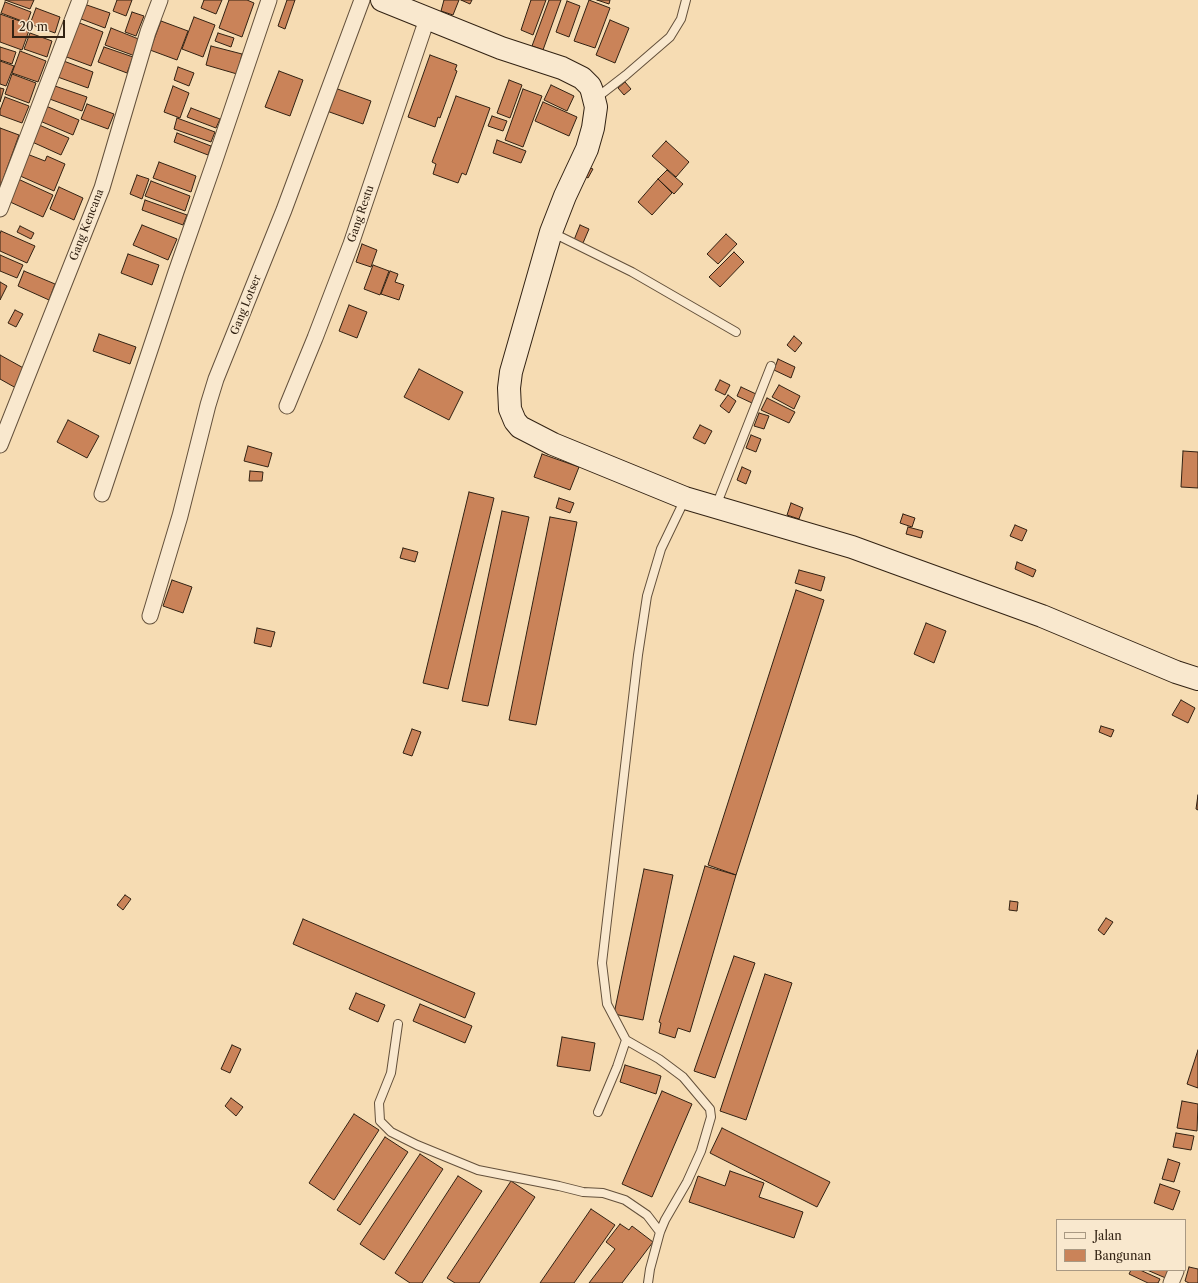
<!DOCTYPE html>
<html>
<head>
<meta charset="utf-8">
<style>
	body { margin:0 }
	#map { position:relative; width:1198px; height:1283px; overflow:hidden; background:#f6dcb3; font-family:"Libre Caslon Text",serif }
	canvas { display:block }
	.legend { position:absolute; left:1056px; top:1219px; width:130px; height:52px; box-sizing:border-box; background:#f9e8ce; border:1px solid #a99983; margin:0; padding:5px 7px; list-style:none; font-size:12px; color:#322213 }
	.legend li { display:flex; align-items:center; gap:8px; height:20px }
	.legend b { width:20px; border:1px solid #a99983 }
	.scale { position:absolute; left:12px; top:20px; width:53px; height:18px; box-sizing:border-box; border:2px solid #322213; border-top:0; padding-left:5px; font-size:12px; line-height:14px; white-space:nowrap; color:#322213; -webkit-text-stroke:3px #f9e8ce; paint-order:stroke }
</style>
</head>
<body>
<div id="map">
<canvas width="1198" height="1283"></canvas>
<ul class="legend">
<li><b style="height:5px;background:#f9e8ce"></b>Jalan</li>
<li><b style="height:11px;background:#ca8359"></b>Bangunan</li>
</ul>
<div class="scale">20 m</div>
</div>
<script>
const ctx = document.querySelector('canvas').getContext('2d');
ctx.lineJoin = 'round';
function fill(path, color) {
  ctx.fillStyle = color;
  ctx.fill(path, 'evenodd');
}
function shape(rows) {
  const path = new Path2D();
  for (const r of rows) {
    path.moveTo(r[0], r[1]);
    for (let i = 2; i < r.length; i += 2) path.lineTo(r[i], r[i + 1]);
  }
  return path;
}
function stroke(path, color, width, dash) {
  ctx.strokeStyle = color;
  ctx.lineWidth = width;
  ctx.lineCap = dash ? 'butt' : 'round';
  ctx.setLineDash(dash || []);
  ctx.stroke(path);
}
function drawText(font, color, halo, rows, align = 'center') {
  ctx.font = font + ' "Libre Caslon Text",serif';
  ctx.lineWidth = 3;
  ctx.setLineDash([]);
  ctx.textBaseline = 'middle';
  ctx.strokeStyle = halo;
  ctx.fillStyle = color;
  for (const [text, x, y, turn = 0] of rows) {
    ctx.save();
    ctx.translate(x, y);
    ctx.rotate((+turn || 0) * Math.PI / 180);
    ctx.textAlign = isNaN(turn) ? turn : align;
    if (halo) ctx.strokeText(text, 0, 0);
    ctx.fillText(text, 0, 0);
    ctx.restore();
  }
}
const building = shape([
	[5,0,34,0,30,9,5,0],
	[117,0,132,0,126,16,113,11,117,0],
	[204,0,222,0,216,14,201,8,204,0],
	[229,0,247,0,254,3,242,37,219,28,229,0],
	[287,0,295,0,285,29,278,26,287,0],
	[444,0,459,0,453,15,441,11,444,0],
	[461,0,472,0,470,4,461,0],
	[531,0,546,0,533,35,521,30,531,0],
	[549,0,561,0,543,50,532,46,549,0],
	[589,0,610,8,595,48,574,41,589,0],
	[597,0,610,0,609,4,597,0],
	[567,1,580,6,569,37,556,32,567,1],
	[5,2,31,12,27,23,1,13,5,2],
	[81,3,110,13,105,28,76,17,81,3],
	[36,8,60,17,55,33,30,24,36,8],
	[132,12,144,16,136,36,125,32,132,12],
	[0,14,31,25,22,50,0,42,0,14],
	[194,17,215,25,203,57,182,49,194,17],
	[610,20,629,28,615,63,596,55,610,20],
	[161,21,188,31,177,60,150,50,161,21],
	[77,22,103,32,91,66,64,56,77,22],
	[111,28,141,40,135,56,105,45,111,28],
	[30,33,52,41,47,57,24,49,30,33],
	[218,33,234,38,231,47,215,41,218,33],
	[211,46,242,54,237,74,206,65,211,46],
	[0,47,16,52,12,64,0,60,0,47],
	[104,47,133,57,127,73,98,62,104,47],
	[20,51,46,61,38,82,12,73,20,51],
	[430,55,457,65,455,70,457,71,440,118,438,117,435,127,408,117,430,55],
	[61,60,93,72,88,88,55,76,61,60],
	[0,61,14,66,6,86,0,84,0,61],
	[178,67,194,73,189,86,174,80,178,67],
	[279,71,303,80,290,116,265,107,279,71],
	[12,74,36,83,29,103,5,94,12,74],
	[509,80,522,85,510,118,497,113,509,80],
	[625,82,631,89,624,95,618,88,625,82],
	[52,85,87,97,82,111,47,98,52,85],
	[551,85,574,96,567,111,544,100,551,85],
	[173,86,189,93,180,118,164,112,173,86],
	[332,87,371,101,363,124,324,110,332,87],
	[0,88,4,89,0,102,0,88],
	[523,89,542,96,523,147,505,140,523,89],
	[456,96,490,108,466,175,462,173,458,183,433,174,436,164,432,162,456,96],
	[5,97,29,106,22,123,0,115,0,110,5,97],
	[543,102,577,117,569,136,535,121,543,102],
	[87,104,114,114,108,129,81,119,87,104],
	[46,106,79,120,73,135,40,121,46,106],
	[191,108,220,119,216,128,187,117,191,108],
	[492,116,507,121,503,131,488,126,492,116],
	[177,118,215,132,211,142,174,129,177,118],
	[37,124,69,138,61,155,30,141,37,124],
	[0,128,19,135,1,185,0,185,0,128],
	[177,133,211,146,208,155,174,142,177,133],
	[497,140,526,151,521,163,493,153,497,140],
	[666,141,689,162,676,177,652,156,666,141],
	[27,154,45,161,47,156,65,164,54,191,18,175,27,154],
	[159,162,196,176,191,192,153,178,159,162],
	[588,167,593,169,588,178,583,175,588,167],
	[667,170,683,184,674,194,658,179,667,170],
	[137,175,149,179,142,199,130,194,137,175],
	[18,179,53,195,43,217,8,201,18,179],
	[658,179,672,193,652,215,638,202,658,179],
	[151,181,190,196,185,211,145,196,151,181],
	[59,187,83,198,74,220,50,209,59,187],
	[145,200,187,215,183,225,142,210,145,200],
	[142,225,177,239,168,260,133,245,142,225],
	[580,225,589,229,583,243,574,240,580,225],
	[20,226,34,233,31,239,17,232,20,226],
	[1,231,35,246,27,263,0,251,0,234,1,231],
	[726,234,737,244,718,264,707,254,726,234],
	[362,244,377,250,371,267,356,262,362,244],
	[734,252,744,262,720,287,709,277,734,252],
	[128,254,159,265,152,285,121,273,128,254],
	[0,255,23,265,17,278,0,271,0,255],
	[373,265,389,271,380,295,364,289,373,265],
	[24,271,55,284,49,300,18,286,24,271],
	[390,271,398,274,395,282,404,285,399,300,381,294,390,271],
	[0,282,7,286,0,300,0,282],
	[349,305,367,312,357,338,339,331,349,305],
	[15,310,23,314,16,327,8,323,15,310],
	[99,334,136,347,130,364,93,351,99,334],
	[794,336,802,343,795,352,787,345,794,336],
	[0,355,27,370,16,388,0,379,0,355],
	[778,359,795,367,791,378,774,370,778,359],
	[419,369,463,392,449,420,404,397,419,369],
	[720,380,730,385,725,395,715,390,720,380],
	[779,385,800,396,794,409,772,397,779,385],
	[741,387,756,394,752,403,737,396,741,387],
	[728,395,736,401,729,413,720,406,728,395],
	[767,398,795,412,789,423,761,410,767,398],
	[759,413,769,416,764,429,754,426,759,413],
	[68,420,99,436,87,458,57,442,68,420],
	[700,425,712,431,705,444,693,438,700,425],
	[751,435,761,439,756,452,746,448,751,435],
	[248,446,272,453,268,467,244,461,248,446],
	[1183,451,1198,452,1198,488,1181,487,1183,451],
	[542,454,579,467,570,490,534,477,542,454],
	[742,467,751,471,746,484,737,480,742,467],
	[250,471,263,472,262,481,249,481,250,471],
	[469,492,494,498,448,689,423,683,469,492],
	[559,498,574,503,570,513,556,508,559,498],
	[791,503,803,508,799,519,787,515,791,503],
	[502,511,529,517,488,706,462,701,502,511],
	[903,514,915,518,912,527,900,523,903,514],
	[550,517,577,522,536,725,509,720,550,517],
	[1015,525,1027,530,1022,541,1010,536,1015,525],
	[908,527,923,531,921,538,906,534,908,527],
	[403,548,418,552,415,562,400,558,403,548],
	[1017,562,1036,570,1033,577,1015,569,1017,562],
	[799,570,825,577,821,591,795,583,799,570],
	[172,580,192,587,183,613,163,606,172,580],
	[796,590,824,600,736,875,708,865,796,590],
	[926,623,946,631,934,663,914,654,926,623],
	[257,628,275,632,271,647,254,643,257,628],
	[1181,700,1195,708,1188,723,1172,715,1181,700],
	[1101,726,1114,730,1111,737,1099,732,1101,726],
	[412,729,421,732,412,756,403,753,412,729],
	[1198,795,1198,810,1196,809,1198,795],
	[705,866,736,875,690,1032,678,1028,675,1038,659,1033,661,1023,659,1022,705,866],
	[644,869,673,875,643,1020,614,1014,644,869],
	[125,895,131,899,123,910,117,905,125,895],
	[1010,901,1018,902,1017,911,1009,910,1010,901],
	[1106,918,1113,922,1104,935,1098,930,1106,918],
	[303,919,475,993,465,1018,293,944,303,919],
	[734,956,755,963,715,1078,694,1071,734,956],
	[765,974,792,983,746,1120,720,1111,765,974],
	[356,993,385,1005,378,1022,349,1009,356,993],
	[420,1004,472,1026,465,1043,413,1021,420,1004],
	[562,1037,595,1043,590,1071,557,1066,562,1037],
	[232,1045,241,1049,230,1073,221,1069,232,1045],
	[1198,1050,1198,1088,1187,1084,1198,1050],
	[625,1065,661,1076,656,1094,620,1082,625,1065],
	[662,1091,692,1104,652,1197,622,1184,662,1091],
	[231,1098,243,1107,236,1116,225,1106,231,1098],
	[1182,1101,1198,1104,1197,1131,1177,1128,1182,1101],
	[354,1114,379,1130,334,1200,309,1183,354,1114],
	[722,1128,830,1182,817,1207,710,1153,722,1128],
	[1176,1133,1194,1136,1191,1150,1173,1147,1176,1133],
	[385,1137,408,1152,360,1225,337,1210,385,1137],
	[420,1154,443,1169,384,1260,360,1244,420,1154],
	[1168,1159,1180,1163,1174,1182,1162,1179,1168,1159],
	[730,1171,764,1183,759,1197,803,1212,794,1238,689,1202,698,1176,725,1186,730,1171],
	[458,1176,482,1191,422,1283,410,1283,395,1273,458,1176],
	[511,1181,535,1197,479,1283,455,1283,447,1278,511,1181],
	[1160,1184,1180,1191,1173,1210,1154,1203,1160,1184],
	[591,1209,615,1225,574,1283,540,1283,591,1209],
	[620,1224,629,1230,632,1226,653,1242,622,1283,589,1283,615,1249,606,1242,620,1224],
	[1189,1267,1198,1269,1198,1283,1189,1283,1185,1281,1189,1267],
	[1131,1270,1140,1270,1160,1279,1158,1283,1148,1283,1129,1274,1131,1270],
	[1147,1270,1173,1270,1168,1279,1147,1270]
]);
fill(building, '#ca8359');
stroke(building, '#322213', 1);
const service = shape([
	[595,99,626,75,670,37,681,19,686,0],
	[551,232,632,272,736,332],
	[716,506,771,366],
	[398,1024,391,1073,379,1103,380,1121,391,1132,417,1145,478,1170,559,1186,583,1192,603,1193,625,1200,647,1215,660,1232],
	[598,1112,617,1067,626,1040],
	[648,1283,650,1269,660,1232,665,1220,687,1182,701,1151,711,1117,710,1109,683,1077,659,1059,626,1040,607,1004,602,963,638,655,647,596,661,549,685,499]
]);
const minor = shape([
	[0,209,80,0],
	[287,406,315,338,351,244,427,19],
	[0,445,102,188,148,32,160,0],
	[102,494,176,272,214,163,269,0],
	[150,616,180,516,208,405,216,379,284,210,362,0],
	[1171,1283,1176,1271]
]);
const secondary = shape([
	[382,0,501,48,562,68,582,78,590,86,592,91,596,107,593,128,587,149,565,196,551,232,511,372,509,388,510,409,515,421,520,427,553,444,685,498,852,547,893,562,1042,616,1176,672,1198,679]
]);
stroke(service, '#63503b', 10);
stroke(minor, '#63503b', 17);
stroke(secondary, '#322213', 24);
stroke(service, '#f9e8ce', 8);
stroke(minor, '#f9e8ce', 15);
stroke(secondary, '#f9e8ce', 22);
drawText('11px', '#322213', '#f9e8ce', [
	["Gang Restu",361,214,-71],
	["Gang Kencana",87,225,-69],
	["Gang Lotser",246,305,-68]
]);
</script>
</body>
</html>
